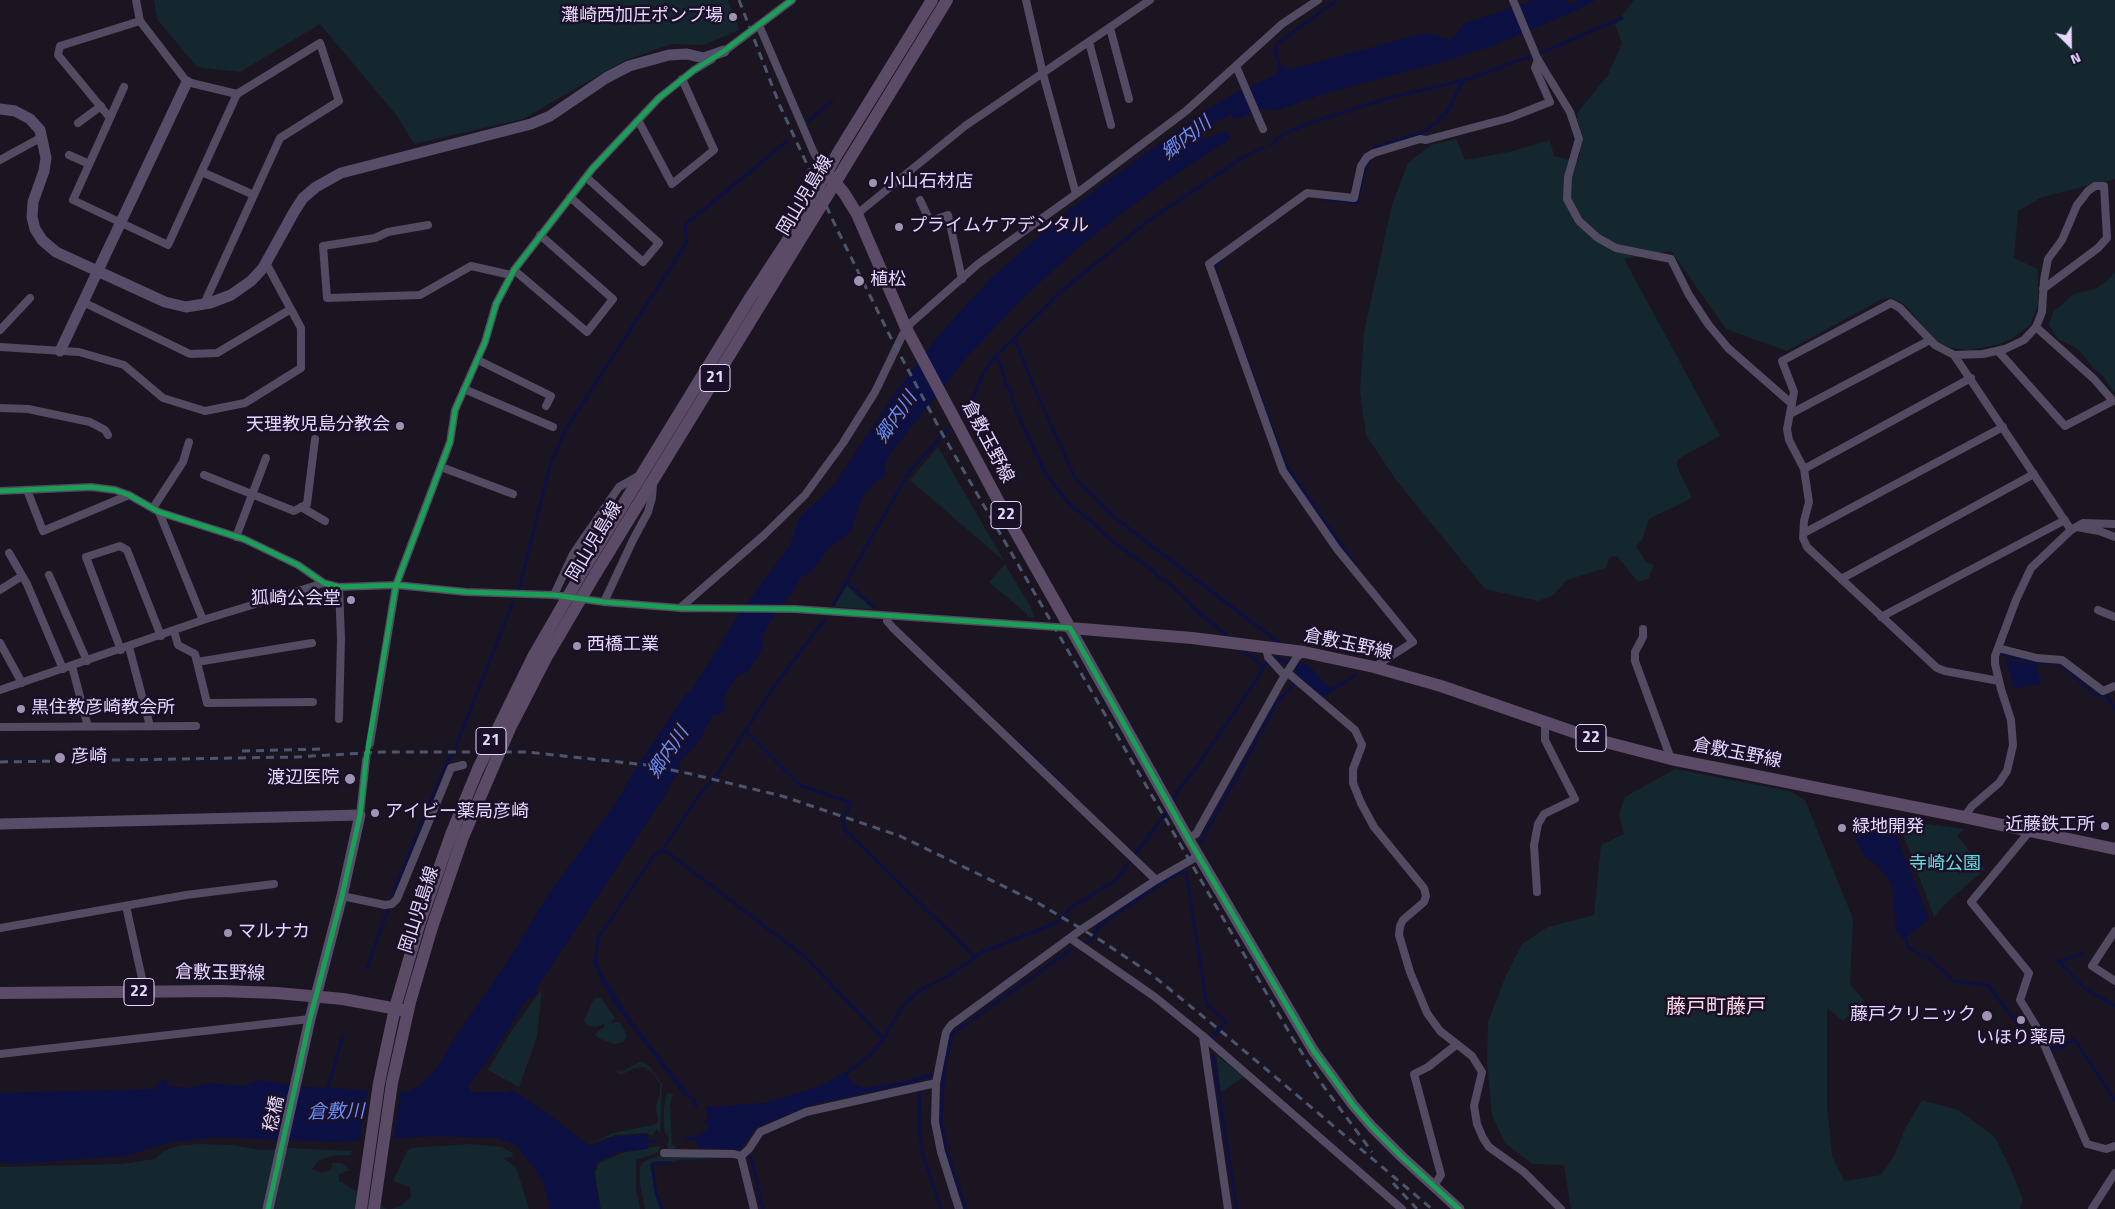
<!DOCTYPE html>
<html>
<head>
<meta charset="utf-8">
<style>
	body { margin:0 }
	#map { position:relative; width:2115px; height:1209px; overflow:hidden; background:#1b1522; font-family:"Titillium Web",sans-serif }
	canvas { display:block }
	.north { position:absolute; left:2045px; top:20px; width:50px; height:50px; -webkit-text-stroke:4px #1a1027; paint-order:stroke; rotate:157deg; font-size:14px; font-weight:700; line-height:20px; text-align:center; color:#e6d7fe }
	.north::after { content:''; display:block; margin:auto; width:18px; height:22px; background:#e6d7fe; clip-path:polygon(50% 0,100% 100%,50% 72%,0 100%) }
</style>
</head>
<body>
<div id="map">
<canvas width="2115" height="1209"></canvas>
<div class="north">N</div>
</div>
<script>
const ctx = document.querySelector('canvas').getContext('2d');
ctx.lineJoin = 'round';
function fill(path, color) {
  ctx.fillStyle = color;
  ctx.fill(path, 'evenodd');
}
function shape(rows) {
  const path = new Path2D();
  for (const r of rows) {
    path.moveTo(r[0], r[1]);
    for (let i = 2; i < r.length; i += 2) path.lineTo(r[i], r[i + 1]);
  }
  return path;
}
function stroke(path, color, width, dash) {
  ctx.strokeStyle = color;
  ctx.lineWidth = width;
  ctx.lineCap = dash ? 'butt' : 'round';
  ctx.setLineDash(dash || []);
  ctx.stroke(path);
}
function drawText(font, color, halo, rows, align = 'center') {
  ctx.font = font + ' "Titillium Web","Noto Sans JP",sans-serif';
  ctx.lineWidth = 5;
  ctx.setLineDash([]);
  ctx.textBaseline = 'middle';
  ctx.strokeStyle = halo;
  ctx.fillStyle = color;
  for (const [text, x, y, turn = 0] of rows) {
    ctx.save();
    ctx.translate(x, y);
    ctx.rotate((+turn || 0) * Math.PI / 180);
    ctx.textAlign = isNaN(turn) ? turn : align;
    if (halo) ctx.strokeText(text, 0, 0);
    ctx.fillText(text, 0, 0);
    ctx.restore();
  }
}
fill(shape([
	[154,0,728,0,732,12,728,14,731,22,736,21,739,30,704,45,672,44,623,61,523,119,414,144,397,116,320,24,240,72,197,67,157,19],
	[1634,0,2115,0,2115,179,2042,197,2018,211,2014,258,2038,269,2038,305,2030,325,2012,339,1996,345,1969,350,1951,348,1936,341,1906,306,1893,298,1882,299,1787,351,1726,329,1671,251,1624,259,1720,436,1678,459,1677,466,1692,498,1649,519,1642,540,1636,546,1646,562,1654,565,1649,578,1638,582,1617,556,1610,557,1606,568,1567,580,1552,596,1538,601,1485,589,1396,480,1366,435,1360,391,1364,332,1392,205,1408,163,1431,145,1456,139,1465,160,1509,152,1550,140,1554,156,1578,162,1583,137,1577,119,1578,112,1608,75,1622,43,1615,25],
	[2115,272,2115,393,2102,375,2094,369,2078,349,2058,339,2049,325,2053,312,2074,294,2095,289,2107,281],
	[938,447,1004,561,910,480],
	[1005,564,1031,608,1034,618,1027,617,1027,614,989,582],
	[847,586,873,609,834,607],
	[1675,769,1789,791,1805,800,1853,919,1850,985,1864,1000,1843,1021,1827,1008,1827,1104,1832,1156,1844,1181,1881,1175,1894,1156,1905,1129,1922,1100,1958,1110,1994,1136,2010,1168,2023,1199,2020,1209,1571,1209,1564,1165,1532,1164,1505,1143,1492,1115,1487,1062,1488,1022,1505,978,1522,944,1548,927,1594,915,1601,845,1624,834,1619,814,1625,797],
	[1898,820,1964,829,1957,836,1985,869,1946,903,1934,917],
	[542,989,537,1037,519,1087,488,1070,512,1030],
	[596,998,601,998,615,1018,610,1023,619,1022,623,1028,627,1036,624,1042,614,1044,598,1038,595,1034,604,1027,604,1024,596,1027,587,1025,584,1021,592,1002],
	[1216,1055,1244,1077,1221,1092],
	[641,1061,649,1066,662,1084,660,1134,657,1129,652,1135,646,1133,615,1135,590,1144,613,1133,653,1125,658,1122,656,1106,660,1092,660,1084,653,1073,644,1067,634,1068,623,1074,617,1074,616,1069,619,1071,625,1070],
	[671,1093,673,1094,670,1104,672,1145,675,1145,676,1148,669,1150,667,1146,669,1138,665,1133,664,1126,664,1109,666,1097,667,1094],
	[198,1144,231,1145,261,1150,292,1148,352,1151,351,1155,331,1156,318,1161,312,1169,322,1173,331,1170,332,1163,342,1163,350,1170,339,1174,339,1181,387,1209,0,1209,0,1167,121,1164,155,1159,164,1151,178,1146],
	[470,1144,502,1147,513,1153,512,1157,503,1158,516,1167,529,1209,390,1209,399,1207,411,1197,410,1187,393,1181,407,1151,411,1148],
	[660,1146,659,1151,656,1153,636,1160,636,1189,640,1209,601,1209,595,1173,599,1163,622,1153],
	[660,1156,666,1156,720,1158,678,1160,672,1163,671,1161,657,1161,650,1164,660,1209,645,1209,640,1183,640,1167,642,1163,649,1159]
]), '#14272f');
fill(shape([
	[1534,0,1565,0,1571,4,1579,0,1596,0,1575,11,1495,45,1438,63,1323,94,1278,110,1262,109,1237,119,1233,118,1232,114,1208,126,1201,136,1204,139,1227,131,1230,139,1164,182,1118,216,1073,252,1022,299,966,358,892,451,884,465,887,475,873,484,861,499,851,532,829,548,811,572,800,578,793,591,773,617,762,637,763,647,748,672,738,675,734,680,723,699,725,707,722,713,713,715,698,742,678,764,680,767,665,795,538,986,535,996,528,998,493,1053,468,1087,471,1092,507,1092,512,1090,547,1113,588,1145,598,1143,613,1137,648,1134,648,1149,619,1152,596,1163,594,1172,600,1209,550,1209,544,1184,535,1169,516,1145,497,1138,436,1136,337,1142,217,1137,171,1142,125,1156,10,1164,0,1161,0,1093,151,1089,157,1086,159,1081,166,1080,168,1086,176,1087,191,1088,208,1083,244,1086,258,1080,307,1087,406,1092,418,1087,431,1075,442,1061,454,1039,511,956,546,898,620,797,631,776,685,695,691,691,738,616,790,545,799,518,834,485,895,393,940,334,990,279,1070,209,1127,167,1197,116,1234,94,1278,74,1277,68,1285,66,1287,69,1292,69,1425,33,1450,40,1456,35,1464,24],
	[2006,660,2037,666,2040,684,2014,688],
	[1299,662,1307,664,1333,691,1323,697,1296,675,1295,669],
	[1875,819,1891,822,1929,919,1906,937,1902,938,1896,930,1892,884,1875,863,1864,856,1855,838,1869,822],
	[594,957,606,981,632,1021,690,1096,696,1100,698,1107,696,1108,692,1101,680,1090,613,1002,599,976,594,964],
	[845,1072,854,1084,863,1088,897,1083,933,1073,933,1076,918,1082,814,1104,757,1127,740,1149,699,1148,695,1137,708,1129,708,1124,705,1124,705,1119,708,1119,706,1107,764,1103,805,1091,828,1082]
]), '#0c1042');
fill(shape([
	[368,1087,401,1089,393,1141,359,1143]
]), '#1b1522');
stroke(shape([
	[1281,70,1275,51,1277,44,1337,0],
	[808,121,832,101],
	[1271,145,1283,134,1310,123,1385,99,1472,78,1552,48,1622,18],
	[1374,150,1374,148,1423,132,1436,123,1447,112,1462,83,1462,80],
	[1324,199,1357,203,1364,172,1369,161],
	[1221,260,1215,267,1215,273,1285,464,1355,565],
	[1014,337,1033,385,1075,478,1114,517,1278,642],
	[994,357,1001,364,1006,385,1011,391,1013,402,1023,426,1046,474,1057,489,1072,506,1096,525,1108,538,1155,572,1159,578,1165,580,1188,601,1193,608,1227,635],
	[961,414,968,409,984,372,994,358,1064,289,1148,221,1245,156,1263,148],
	[519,589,551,462,566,429,687,242,685,225,786,142],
	[834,604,846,582],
	[874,607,846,582,909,472,949,428],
	[1241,649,1263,666,1276,658,1292,664],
	[2002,654,2036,663,2050,663],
	[1376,660,1384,657],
	[2057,663,2065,667,2093,693,2107,696,2115,709],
	[1328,692,1357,674],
	[746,731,800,785,851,803,843,819,845,830,975,957],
	[1020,744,1064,787],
	[1174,800,1177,792,1195,769,1260,675,1263,666],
	[1200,843,1277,703,1297,681],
	[663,849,804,956,884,1039],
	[393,893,447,762,452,756,513,602],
	[1905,935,1908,947,1922,956,1927,956,1954,981,1988,985,2029,1039,2036,1036],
	[1087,942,1091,940,1098,927,1136,900,1177,874,1186,873,1207,1005,1226,1021,1212,1038],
	[2058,961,2087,990,2115,1006],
	[2059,961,2083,954],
	[595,963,598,938,654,856,663,849,697,798,717,775,773,688,825,619],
	[367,968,388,909],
	[2044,1035,2052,1051,2057,1046,2060,1048,2074,1039,2115,1100],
	[1213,1056,1237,1209],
	[844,1075,871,1054,882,1041,901,1009,912,997,929,985,946,977,983,952,1060,921,1070,908,1115,881,1166,813],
	[919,1087,920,1136,923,1155,941,1209],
	[327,1092,343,1035],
	[686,1139,699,1138],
	[645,1142,656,1141],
	[740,1145,752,1160,763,1209],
	[662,1209,656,1193,652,1164,671,1163],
	[966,1209,947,1153,941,1122,944,1071,952,1034,1072,949]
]), '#0c1042', 3);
stroke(shape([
	[366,760,370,743]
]), '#393243', 8, [8, 4]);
stroke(shape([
	[136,0,140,21,187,82,237,94],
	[1026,0,1043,74,1076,194],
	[1513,0,1537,58,1570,112,1579,139,1568,177,1567,199,1579,221,1598,238,1616,248,1671,259,1689,295,1708,324,1728,348,1792,404],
	[759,25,814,153,827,173],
	[1110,28,1129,99],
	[1089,42,1111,125],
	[722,53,792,0],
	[1236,66,1263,129],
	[124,87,73,200,168,245,237,94,320,43,339,101,280,138,204,304],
	[110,118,58,55,60,46,140,21],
	[638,120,672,184,714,150,682,79],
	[78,123,101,106],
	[69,155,89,164],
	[0,160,42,137],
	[202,172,254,195],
	[570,197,643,262,659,243,586,177],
	[920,200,930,221,948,215,962,279],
	[857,214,965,126,1150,0],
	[428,225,388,232,375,238,323,246,327,298,420,295,471,266,511,275],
	[514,270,587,332,613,299,540,235],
	[83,302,190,354,217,353,291,309],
	[0,330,30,298],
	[0,347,79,352,124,365,163,398,205,411,245,403,301,368,301,328,266,263],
	[1998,351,2065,426,2113,401,2094,379,2036,327],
	[1954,355,2071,530],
	[478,360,551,396,546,406],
	[464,389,553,427],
	[0,408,28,409,90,422,105,430,108,435],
	[1790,414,1930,340],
	[441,467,513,494],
	[1804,469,1971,378],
	[204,475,294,511,307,504,315,439],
	[27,490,43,531,129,495],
	[0,491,91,487,115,490,129,495,159,512,244,539,298,565,324,583,339,587,396,585,466,592,554,595,604,602,680,608,795,609,1070,628],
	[301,507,325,521],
	[153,508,183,462,189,442],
	[159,512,203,620],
	[2077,527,2099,531,2115,537],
	[1804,533,2003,427],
	[236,537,266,458],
	[9,553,27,584,63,669],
	[49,575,87,661],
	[1841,579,2034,474],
	[0,590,22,576],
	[554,595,573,554,619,487,640,475],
	[604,602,633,540,648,512,652,498,653,484],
	[680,608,764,535,805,495,843,443,875,392,903,334,911,323,978,264,1076,194,1186,111,1282,24,1318,0],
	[2098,610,2115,617],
	[887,616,887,621,893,628,1156,880],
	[1881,617,2065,520],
	[1643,629,1643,637,1635,652,1635,661,1671,759],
	[174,631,178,645,195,654,207,703,313,702],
	[0,643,22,683],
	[129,647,150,726],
	[1266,647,1268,657,1285,676],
	[1998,648,2037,658,2062,660,2103,691,2115,686],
	[121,650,86,557,120,546,127,550,161,636],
	[197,662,312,643],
	[72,666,88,727],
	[1374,667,1413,642,1337,549,1283,471,1209,264,1307,193,1354,198,1361,166,1367,157,1374,153,1420,139,1426,140,1509,118,1550,102,1535,68,1538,59],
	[1288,673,1355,730,1362,745,1353,769,1353,783,1361,803,1374,827,1424,888,1426,896,1424,902,1403,920,1400,926,1399,935,1410,972,1427,1013,1440,1031,1472,1056,1482,1072,1474,1106,1477,1124,1483,1138,1489,1147,1524,1172,1561,1209],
	[1999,681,1945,671,1937,668,1807,547,1803,538,1804,521,1809,502,1804,469,1789,440,1787,429,1794,392,1782,361,1891,303,1900,308,1935,345,1954,355,1983,354,2005,349,2024,340,2036,327,2042,312,2044,280,2048,259,2062,240,2077,205,2088,191,2095,186,2104,186,2107,238,2098,248,2043,289],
	[0,690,203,620,324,583],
	[339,719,341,639,339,587],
	[0,727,196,726],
	[370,743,396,585,450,442,455,410,485,342,496,304,514,270,593,168,659,98,694,70,712,59],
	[360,815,366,760],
	[1964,817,1972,806,1999,783,2007,771,2013,745,2011,720,2001,689,1995,664,1995,656,2016,600,2031,568,2071,530,2083,523,2115,524],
	[2029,832,1971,902,2029,973,2020,1000,2036,1026,2087,1144,2106,1149,2115,1146],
	[1188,838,1196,834,1281,682,1297,657,1303,653],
	[1537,892,1534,845,1538,824,1544,814,1575,799,1545,740,1545,722],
	[342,896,385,905,392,904,397,899,451,768,463,765],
	[126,906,145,992],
	[0,928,186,895,274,884],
	[2115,931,2092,966,2115,981],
	[1070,938,1155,997,1203,1036,1402,1209],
	[1203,1036,1228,1209],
	[0,1054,310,1019],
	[664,1153,734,1154,741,1156],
	[1433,1187,1441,1175,1414,1074,1428,1067,1456,1045],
	[754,1209,741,1156,749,1149,760,1132,806,1112,936,1083],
	[959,1209,941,1152,935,1122,936,1083,946,1032,951,1025,1082,929,1156,880,1198,856],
	[2092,1209,2115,1173]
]), '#524b62', 8);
stroke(shape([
	[0,109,15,111,30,119,40,130,46,158,44,171,33,202,32,217,35,229,42,240,56,252,165,302,186,307,210,303,231,295,251,281,263,268,294,212,303,198,316,187,341,173,531,124,550,116,606,78,629,66,669,55,687,54,704,58,724,51],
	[60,351,187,82],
	[1070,628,1188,838,1313,1050,1353,1105,1372,1127,1401,1156,1459,1209],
	[0,824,360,815,342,896,310,1019,268,1209]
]), '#564e68', 11);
stroke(shape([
	[827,173,844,193,857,214,906,328,1001,506,1070,628,1192,638,1304,652,1374,667,1441,686,1594,739,1671,759,1964,817,2115,849],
	[585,567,750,298,786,243,839,151,932,0],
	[596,573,947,0],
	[0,993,220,991,277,993,343,999,408,1011],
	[361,1209,379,1083,395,1008,419,925],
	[374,1209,392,1083,410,1002,432,927]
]), '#5c4b67', 12);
stroke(shape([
	[739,0,780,106,836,227,890,336,943,435,1293,1039,1324,1087,1372,1152],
	[242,751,322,749],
	[0,762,296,757,382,752,527,752,647,765,691,774,782,796,900,836,1038,903,1100,940,1151,974,1216,1027,1432,1209],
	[1393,1183,1417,1209]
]), '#4b566e', 3, [8, 6]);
stroke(shape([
	[419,925,452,832,478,769,534,655,585,567],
	[432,927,463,837,510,728,546,658,596,573]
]), '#5c4b67', 12);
stroke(shape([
	[0,491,91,487,115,490,129,495,159,512,244,539,298,565,324,583,339,587,396,585,466,592,554,595,604,602,680,608,795,609,1070,628,1188,838,1313,1050,1353,1105,1372,1127,1401,1156,1459,1209],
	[268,1209,310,1019,342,896,360,815,366,760,396,585,450,442,455,410,485,342,496,304,514,270,593,168,659,98,694,70,724,51,792,0]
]), '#1a9f57', 5);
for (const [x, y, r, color] of [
	[733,17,5,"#9f93b1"],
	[873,183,5,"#9f93b1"],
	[899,227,5,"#9f93b1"],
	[859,281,6,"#9f93b1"],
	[400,426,5,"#9f93b1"],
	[351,600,5,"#9f93b1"],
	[577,646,5,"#9f93b1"],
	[21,709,5,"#9f93b1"],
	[60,758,6,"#9f93b1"],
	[350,779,6,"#9f93b1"],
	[375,813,5,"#9f93b1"],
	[2105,826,5,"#9f93b1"],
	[1842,828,5,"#9f93b1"],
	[228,933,5,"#9f93b1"],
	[1987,1016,6,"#9f93b1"],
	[2021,1020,5,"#9f93b1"]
]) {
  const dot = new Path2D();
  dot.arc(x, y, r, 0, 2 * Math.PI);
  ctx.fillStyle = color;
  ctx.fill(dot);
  stroke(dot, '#1a1027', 2);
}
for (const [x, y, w] of [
	[715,378,30],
	[1006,515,30],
	[1591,738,30],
	[491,741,30],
	[139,992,30]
]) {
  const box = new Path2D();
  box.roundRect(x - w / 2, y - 13.5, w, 27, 4);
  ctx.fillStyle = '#1a1027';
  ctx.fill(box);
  stroke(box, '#e6d7fe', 1);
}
drawText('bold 16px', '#e6d7fe', null, [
	["21",715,378],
	["22",1006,515],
	["22",1591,738],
	["21",491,741],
	["22",139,992]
]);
drawText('18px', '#e6d7fe', '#1a1027', [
	["灘崎西加圧ポンプ場",723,17,"right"],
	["小山石材店",883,183],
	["プライムケアデンタル",909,227],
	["植松",870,281],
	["天理教児島分教会",390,426,"right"],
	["狐崎公会堂",341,600,"right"],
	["西橋工業",587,646],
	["黒住教彦崎教会所",31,709],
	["彦崎",71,758],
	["渡辺医院",339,779,"right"],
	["アイビー薬局彦崎",385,813],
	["近藤鉄工所",2095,826,"right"],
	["緑地開発",1852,828],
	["マルナカ",238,933],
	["藤戸クリニック",1976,1016,"right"],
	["いほり薬局",2021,1039,"center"]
], 'left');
drawText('18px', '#e6d7fe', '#1a1027', [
	["岡山児島線",806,196,-59],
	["倉敷玉野線",987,442,62],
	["岡山児島線",595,542,-59],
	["倉敷玉野線",1348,645,12],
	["倉敷玉野線",1737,754,11],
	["岡山児島線",420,910,-72],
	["倉敷玉野線",220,974,1],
	["稔橋",275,1114,-77]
]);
drawText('18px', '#63dbde', '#1a1027', [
	["寺崎公園",1945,865]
]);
drawText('italic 19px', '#678efc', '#1a1027', [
	["郷内川",1187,139,-38],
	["郷内川",897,418,-55],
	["郷内川",669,753,-56],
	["倉敷川",336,1113,-1]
]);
drawText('20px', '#fed9e6', '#1a1027', [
	["藤戸町藤戸",1716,1008]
]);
</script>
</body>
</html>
